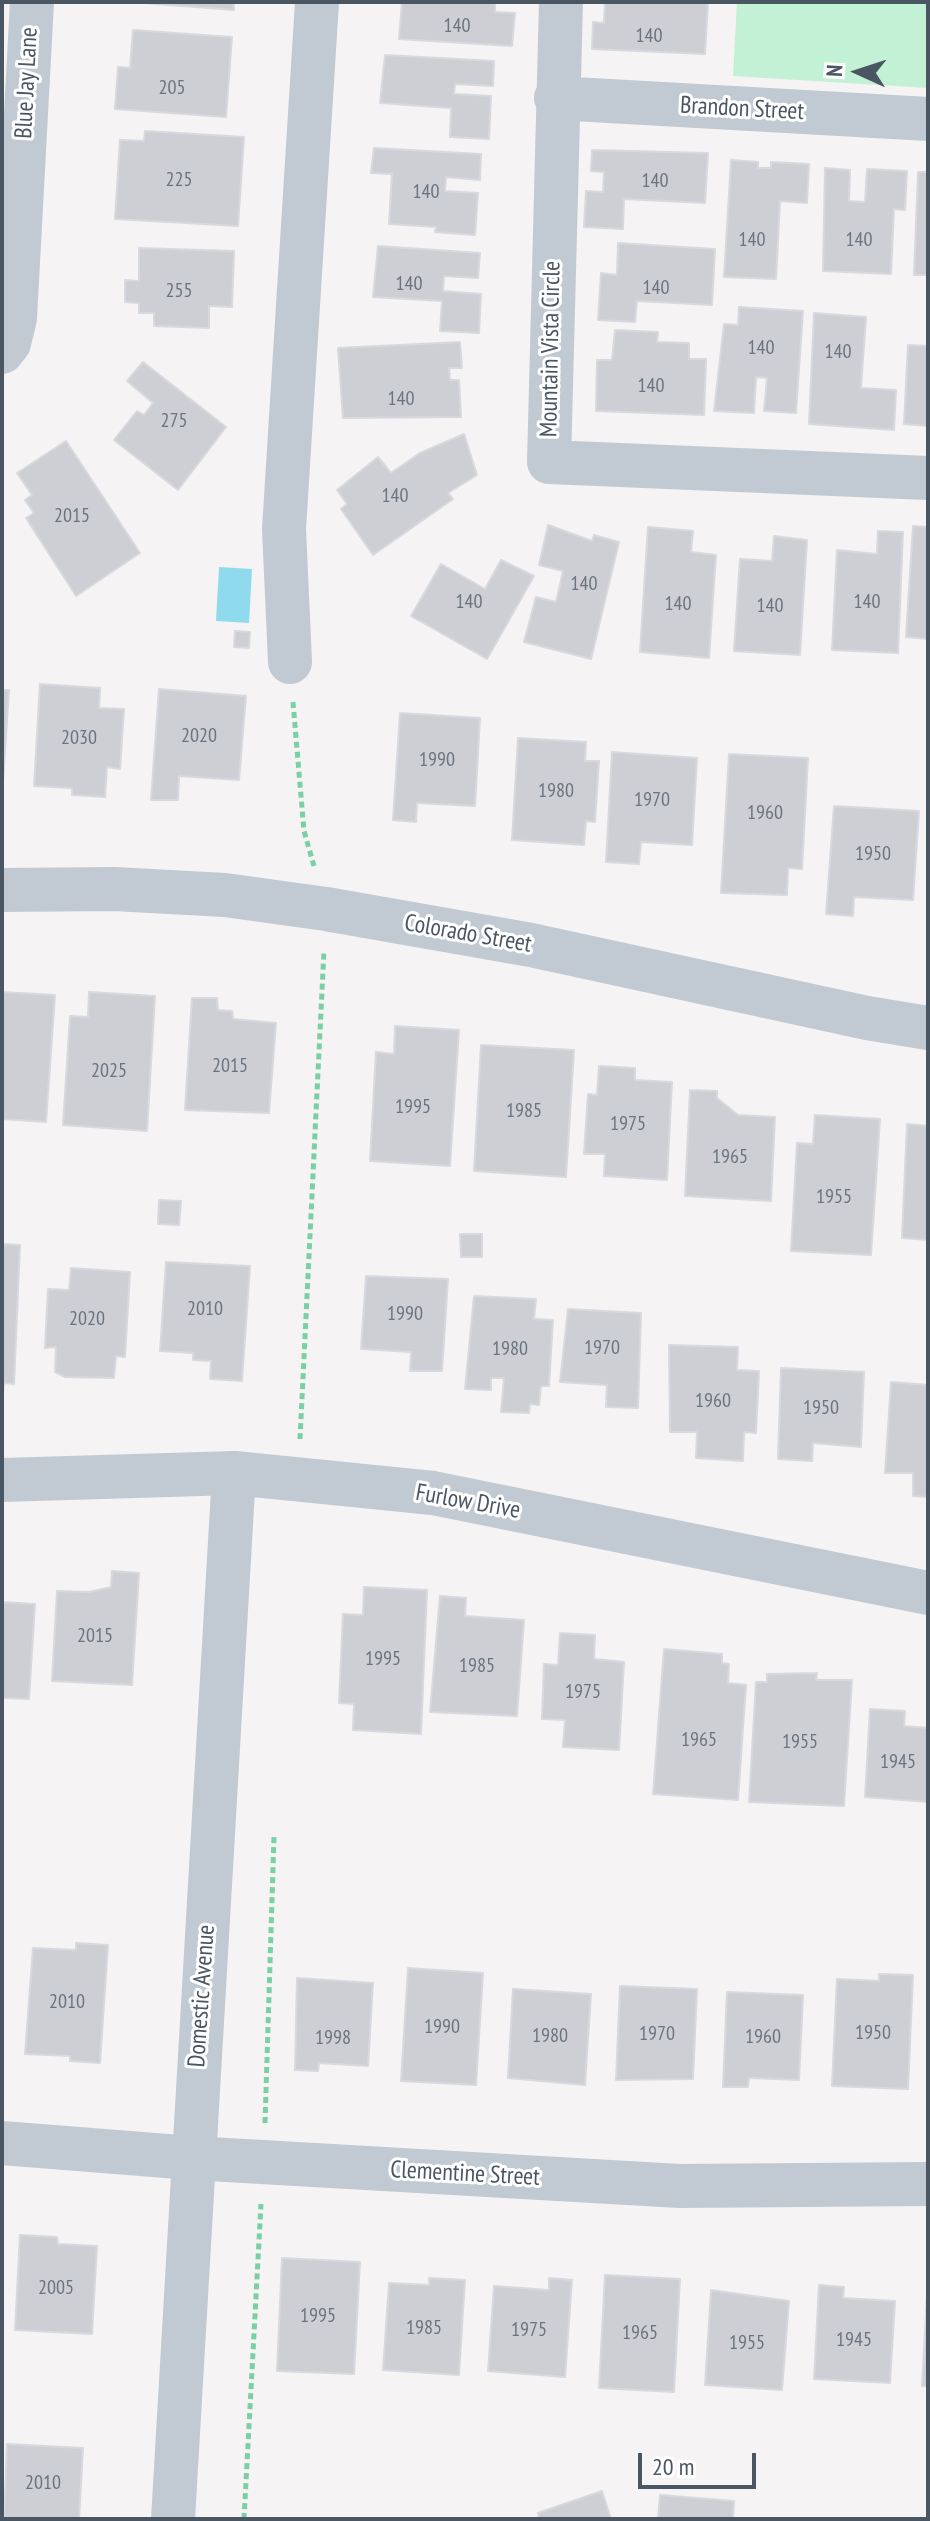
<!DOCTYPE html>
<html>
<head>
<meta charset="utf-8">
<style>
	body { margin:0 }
	#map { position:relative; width:930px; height:2521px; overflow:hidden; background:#f5f3f3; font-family:"PT Sans Narrow",sans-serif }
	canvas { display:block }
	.frame { position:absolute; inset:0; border:4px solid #4a5661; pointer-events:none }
	.north { position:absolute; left:818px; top:32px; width:80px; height:80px; -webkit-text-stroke:6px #fff; paint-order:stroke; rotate:273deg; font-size:22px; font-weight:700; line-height:32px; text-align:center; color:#4a5661 }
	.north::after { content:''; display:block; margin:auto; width:28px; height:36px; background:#4a5661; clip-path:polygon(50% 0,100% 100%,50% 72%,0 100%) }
	.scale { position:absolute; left:638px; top:2453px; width:118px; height:36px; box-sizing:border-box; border:4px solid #4a5661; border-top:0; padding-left:10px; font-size:24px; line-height:28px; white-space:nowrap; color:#4a5661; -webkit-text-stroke:6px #fff; paint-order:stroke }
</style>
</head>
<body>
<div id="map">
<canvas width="930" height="2521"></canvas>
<div class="frame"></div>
<div class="north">N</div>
<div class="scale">20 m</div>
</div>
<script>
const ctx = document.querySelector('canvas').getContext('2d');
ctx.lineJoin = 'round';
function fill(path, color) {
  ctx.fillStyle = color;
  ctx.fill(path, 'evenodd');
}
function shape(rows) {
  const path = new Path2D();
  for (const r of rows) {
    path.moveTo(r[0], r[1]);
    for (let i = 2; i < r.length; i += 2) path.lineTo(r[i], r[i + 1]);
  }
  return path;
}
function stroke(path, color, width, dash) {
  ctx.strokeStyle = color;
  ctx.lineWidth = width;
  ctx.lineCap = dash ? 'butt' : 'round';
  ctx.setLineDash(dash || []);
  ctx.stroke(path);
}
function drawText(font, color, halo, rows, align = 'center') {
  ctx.font = font + ' "PT Sans Narrow",sans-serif';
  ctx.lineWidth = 6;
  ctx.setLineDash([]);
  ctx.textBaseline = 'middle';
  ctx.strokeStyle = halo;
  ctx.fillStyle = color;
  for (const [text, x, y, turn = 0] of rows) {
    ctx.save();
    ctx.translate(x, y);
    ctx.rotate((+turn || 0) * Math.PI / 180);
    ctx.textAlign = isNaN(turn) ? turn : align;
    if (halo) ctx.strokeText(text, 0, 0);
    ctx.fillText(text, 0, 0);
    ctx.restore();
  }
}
fill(shape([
	[737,2,928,2,928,88,733,76]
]), '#c3f1d5');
fill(shape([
	[219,567,252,569,249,623,216,621]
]), '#90daee');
const building = shape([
	[130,2,234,2,234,10,130,2],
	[402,2,495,2,495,12,515,13,512,46,399,39,402,2],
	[605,2,708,2,705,54,592,49,593,22,604,23,605,2],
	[133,30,232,37,226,117,115,109,118,67,130,68,133,30],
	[385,55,494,61,493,86,455,84,454,94,491,96,489,139,450,137,451,108,380,103,385,55],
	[145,131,244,137,238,226,115,219,120,140,144,141,145,131],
	[374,148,481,154,480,180,446,177,445,191,478,193,475,235,435,232,436,227,389,224,392,174,371,173,374,148],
	[592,150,708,153,705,203,624,199,623,229,584,227,586,191,603,192,604,172,591,171,592,150],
	[731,160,758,162,758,168,771,168,771,162,809,164,807,203,780,201,776,279,724,277,731,160],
	[825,168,850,170,849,201,865,202,867,169,907,171,905,210,894,209,891,274,823,271,825,168],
	[918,172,928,172,928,275,914,275,918,172],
	[618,243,715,249,712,305,637,301,635,322,598,320,601,273,617,275,618,243],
	[378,246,480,253,478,278,444,276,443,291,481,294,479,333,440,331,442,301,373,297,378,246],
	[139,248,234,251,232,307,209,306,209,328,154,326,154,313,139,313,139,303,125,302,125,280,139,281,139,248],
	[739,307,803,311,796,413,764,411,767,378,756,377,754,413,714,411,724,324,738,325,739,307],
	[814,313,866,317,861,388,896,390,894,430,809,424,814,313],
	[615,330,658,332,657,342,689,343,689,359,706,359,704,415,596,411,597,360,612,360,615,330],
	[460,342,462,368,449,368,450,380,459,380,461,417,343,418,338,348,460,342],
	[908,345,928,346,928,426,904,424,908,345],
	[143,362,226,427,178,490,114,440,137,411,144,415,153,403,127,381,143,362],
	[464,434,477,475,448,493,453,499,373,555,341,509,347,504,337,490,378,457,391,473,420,453,464,434],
	[66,441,140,553,76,596,26,518,34,513,25,500,32,495,17,473,66,441],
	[548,525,592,541,594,535,619,542,591,659,524,642,536,597,556,602,563,571,539,565,548,525],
	[913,526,928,527,928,639,906,637,913,526],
	[648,527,693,531,691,552,716,555,709,658,640,652,648,527],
	[878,531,903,532,898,653,832,650,837,550,877,554,878,531],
	[774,536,807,540,800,655,734,651,740,559,772,561,774,536],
	[501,560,534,576,487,659,411,616,441,564,485,589,501,560],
	[235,631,250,632,249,648,234,647,235,631],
	[40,684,100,688,99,708,124,709,120,769,107,767,105,797,72,795,72,788,34,786,40,684],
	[159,689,246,696,239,780,179,776,178,800,151,800,159,689],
	[2,690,9,690,3,782,2,782,2,690],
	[400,713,480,718,475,806,417,803,416,822,393,820,400,713],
	[518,738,586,742,585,761,599,761,595,822,586,821,584,845,512,840,518,738],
	[612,752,697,758,692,845,641,842,639,864,606,862,612,752],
	[729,754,808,758,802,869,788,868,787,895,721,893,729,754],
	[834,806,919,811,913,900,854,897,853,916,826,914,834,806],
	[2,992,55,995,46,1122,2,1119,2,992],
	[89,992,155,996,147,1131,63,1125,70,1016,88,1017,89,992],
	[192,998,217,998,218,1010,232,1011,233,1019,276,1023,269,1113,185,1110,192,998],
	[395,1026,459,1030,450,1166,370,1161,376,1052,394,1054,395,1026],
	[481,1045,574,1050,566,1177,474,1171,481,1045],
	[599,1066,635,1068,635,1080,672,1082,667,1180,604,1176,605,1154,584,1154,588,1094,597,1095,599,1066],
	[690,1090,717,1091,717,1098,738,1115,775,1117,771,1201,685,1196,690,1090],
	[815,1115,880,1119,871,1255,791,1251,797,1143,813,1144,815,1115],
	[907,1124,928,1126,928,1240,902,1238,907,1124],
	[159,1200,181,1201,179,1225,158,1224,159,1200],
	[460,1234,482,1234,482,1257,461,1257,460,1234],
	[2,1244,20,1245,14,1384,4,1383,3,1393,2,1244],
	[166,1262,250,1266,242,1381,210,1379,211,1361,193,1360,193,1353,160,1351,166,1262],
	[71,1268,130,1272,125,1357,116,1356,114,1378,65,1377,55,1372,56,1347,45,1348,48,1289,69,1290,71,1268],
	[366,1276,448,1279,442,1371,410,1371,411,1352,361,1349,366,1276],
	[474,1296,536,1299,534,1319,553,1320,549,1386,541,1386,539,1405,530,1404,529,1413,501,1412,504,1378,491,1378,491,1390,465,1389,474,1296],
	[568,1309,641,1313,638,1408,606,1407,607,1385,560,1382,568,1309],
	[669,1345,738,1347,737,1370,759,1371,756,1433,744,1432,743,1461,696,1458,697,1432,670,1432,669,1345],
	[781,1368,864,1372,861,1447,813,1443,812,1461,778,1459,781,1368],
	[891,1382,928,1385,928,1497,913,1496,913,1473,885,1473,891,1382],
	[112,1571,139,1573,132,1685,52,1681,57,1591,89,1592,111,1587,112,1571],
	[364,1587,427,1590,421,1734,353,1730,354,1704,339,1703,343,1614,363,1615,364,1587],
	[440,1596,466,1598,465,1616,524,1620,517,1716,430,1712,440,1596],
	[2,1602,35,1604,29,1699,2,1698,2,1602],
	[560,1633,595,1635,594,1659,624,1662,619,1750,563,1747,565,1720,542,1719,544,1664,558,1665,560,1633],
	[664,1649,722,1654,722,1663,729,1664,728,1683,746,1685,738,1800,653,1794,664,1649],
	[817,1673,816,1680,852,1680,844,1806,749,1802,756,1682,767,1682,767,1674,817,1673],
	[870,1709,905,1711,904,1726,928,1728,928,1802,865,1797,870,1709],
	[76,1943,108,1945,100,2063,70,2061,70,2056,25,2054,33,1948,76,1950,76,1943],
	[408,1968,483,1973,476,2085,401,2081,408,1968],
	[879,1974,913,1975,908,2089,832,2086,837,1979,879,1981,879,1974],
	[297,1978,373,1983,368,2066,319,2063,318,2071,295,2070,297,1978],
	[620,1986,697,1989,693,2079,616,2080,620,1986],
	[513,1989,591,1994,585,2085,508,2078,513,1989],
	[727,1992,803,1995,799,2080,749,2078,748,2087,723,2087,727,1992],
	[20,2235,57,2237,58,2244,97,2246,92,2334,15,2330,20,2235],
	[282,2258,360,2262,354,2374,277,2371,282,2258],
	[605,2275,680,2279,674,2392,599,2388,605,2275],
	[429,2278,465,2280,459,2375,383,2370,389,2283,429,2285,429,2278],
	[549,2278,572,2280,565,2377,488,2371,494,2286,549,2290,549,2278],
	[928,2278,928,2386,922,2386,928,2278],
	[819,2285,844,2287,843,2298,895,2301,890,2383,814,2379,819,2285],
	[711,2290,789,2301,782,2390,705,2385,711,2290],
	[7,2444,83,2448,79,2519,4,2519,7,2444],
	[602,2491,611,2519,539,2519,538,2513,602,2491],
	[660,2495,734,2501,733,2519,658,2519,660,2495]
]);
fill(building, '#cdcfd5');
stroke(building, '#d7d9de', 2);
stroke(shape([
	[293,702,304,831,314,866],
	[300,1439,324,950],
	[265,2123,274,1836],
	[244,2519,261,2204]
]), '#7ad0a6', 5, [6, 4]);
stroke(shape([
	[561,2,549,462,928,478],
	[556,98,928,119],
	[2,352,9,343,15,318,32,2],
	[290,662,284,529,317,2],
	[2,890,114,889,225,895,326,909,531,945,867,1018,928,1028],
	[2,1480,234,1473,433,1493,928,1593],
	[2,2143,192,2158,680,2186,928,2184],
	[173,2519,234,1473]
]), '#c1cad2', 44);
drawText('20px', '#6b747e', null, [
	["140",457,26],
	["140",649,36],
	["205",172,88],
	["225",179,180],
	["140",655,181],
	["140",426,192],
	["140",752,240],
	["140",859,240],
	["140",409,284],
	["140",656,288],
	["255",179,291],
	["140",761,348],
	["140",838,352],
	["140",651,386],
	["140",401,399],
	["275",174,421],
	["140",395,496],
	["2015",72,516],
	["140",584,584],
	["140",469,602],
	["140",867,602],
	["140",678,604],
	["140",770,606],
	["2020",199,736],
	["2030",79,738],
	["1990",437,760],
	["1980",556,791],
	["1970",652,800],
	["1960",765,813],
	["1950",873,854],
	["2015",230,1066],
	["2025",109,1071],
	["1995",413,1107],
	["1985",524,1111],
	["1975",628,1124],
	["1965",730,1157],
	["1955",834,1197],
	["2010",205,1309],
	["1990",405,1314],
	["2020",87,1319],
	["1970",602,1348],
	["1980",510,1349],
	["1960",713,1401],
	["1950",821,1408],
	["2015",95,1636],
	["1995",383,1659],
	["1985",477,1666],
	["1975",583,1692],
	["1965",699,1740],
	["1955",800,1742],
	["1945",898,1762],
	["2010",67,2002],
	["1990",442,2027],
	["1950",873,2033],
	["1970",657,2034],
	["1980",550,2036],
	["1960",763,2037],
	["1998",333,2038],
	["2005",56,2288],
	["1995",318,2316],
	["1985",424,2328],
	["1975",529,2330],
	["1965",640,2333],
	["1945",854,2340],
	["1955",747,2343],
	["2010",43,2483]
]);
drawText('24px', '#4a5661', '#fff', [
	["Blue Jay Lane",27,83,-87],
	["Brandon Street",742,109,3],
	["Mountain Vista Circle",551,349,-89],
	["Colorado Street",468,934,10],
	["Furlow Drive",468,1502,10],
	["Domestic Avenue",202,1996,-86],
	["Clementine Street",465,2174,3]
]);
</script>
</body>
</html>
